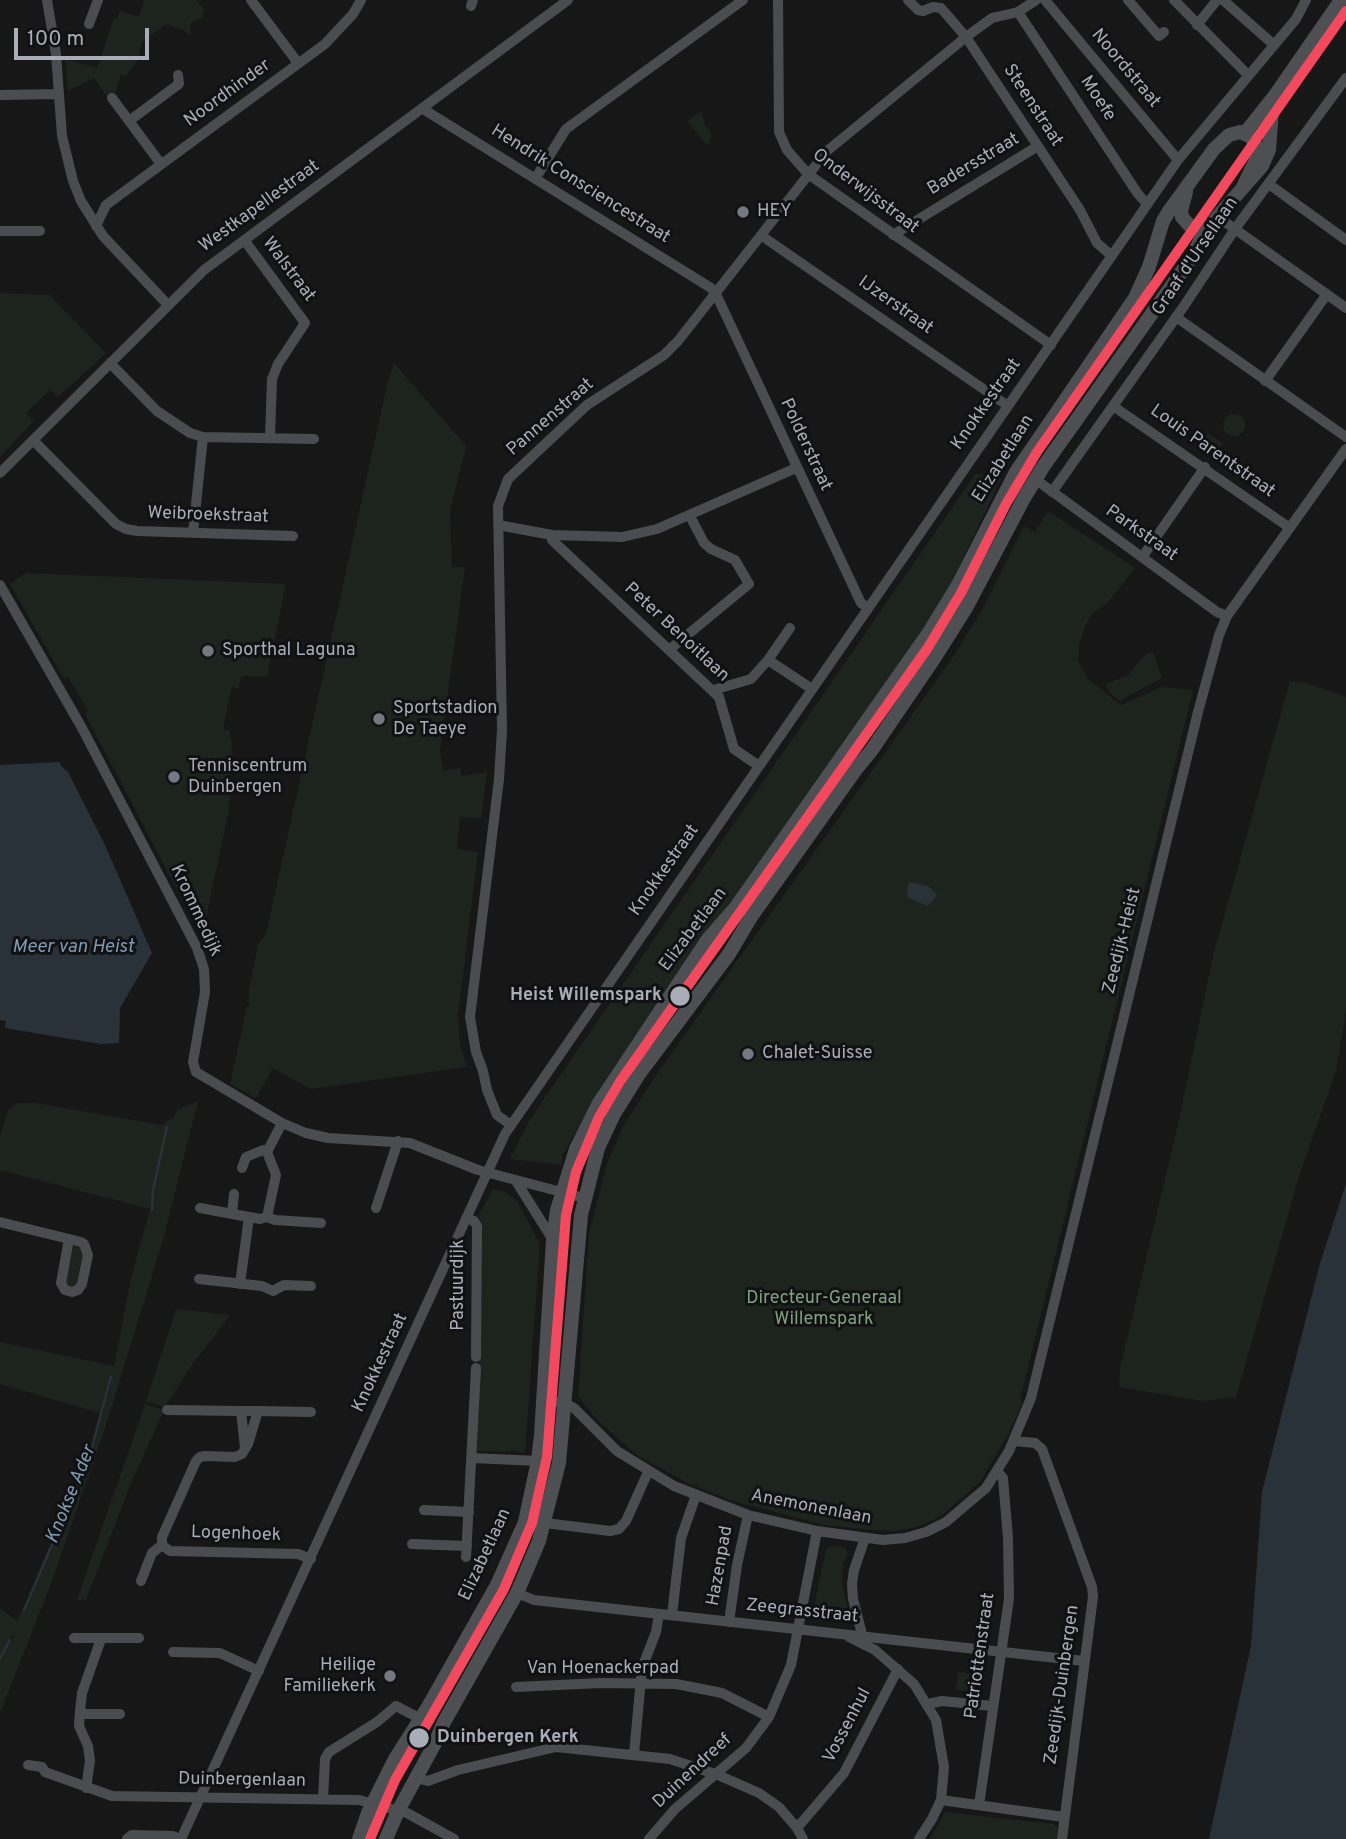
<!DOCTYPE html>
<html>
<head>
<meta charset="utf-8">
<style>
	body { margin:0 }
	#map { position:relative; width:1346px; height:1839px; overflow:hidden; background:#171717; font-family:Overpass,sans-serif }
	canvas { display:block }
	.scale { position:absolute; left:14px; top:28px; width:135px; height:32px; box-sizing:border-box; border:4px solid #a8adb8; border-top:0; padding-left:9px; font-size:21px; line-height:24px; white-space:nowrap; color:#a8adb8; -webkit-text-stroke:5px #111113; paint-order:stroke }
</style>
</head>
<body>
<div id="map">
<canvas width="1346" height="1839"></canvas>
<div class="scale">100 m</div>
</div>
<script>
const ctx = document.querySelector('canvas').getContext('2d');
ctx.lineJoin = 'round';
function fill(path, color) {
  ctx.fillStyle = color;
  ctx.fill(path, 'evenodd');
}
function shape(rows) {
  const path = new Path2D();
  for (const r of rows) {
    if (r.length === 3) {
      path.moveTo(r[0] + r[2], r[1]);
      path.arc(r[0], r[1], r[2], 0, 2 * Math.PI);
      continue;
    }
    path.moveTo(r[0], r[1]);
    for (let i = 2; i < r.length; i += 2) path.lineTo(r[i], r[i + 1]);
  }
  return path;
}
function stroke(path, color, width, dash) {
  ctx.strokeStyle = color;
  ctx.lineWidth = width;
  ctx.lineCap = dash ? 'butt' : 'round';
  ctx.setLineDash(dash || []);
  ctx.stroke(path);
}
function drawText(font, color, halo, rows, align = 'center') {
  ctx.font = font + ' Overpass,sans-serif';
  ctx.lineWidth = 6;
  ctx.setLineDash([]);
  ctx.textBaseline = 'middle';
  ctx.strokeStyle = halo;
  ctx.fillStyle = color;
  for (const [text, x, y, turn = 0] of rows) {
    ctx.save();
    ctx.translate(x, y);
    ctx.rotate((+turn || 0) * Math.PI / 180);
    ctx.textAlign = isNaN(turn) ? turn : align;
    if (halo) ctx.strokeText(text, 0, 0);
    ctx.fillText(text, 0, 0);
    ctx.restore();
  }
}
fill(shape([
	[145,0,196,0,204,9,203,17,190,24,191,37,185,31,166,24,142,42,138,60,126,76,121,75,114,96,108,98,94,78,68,91,65,59,97,68,114,18,117,19,120,11,139,17],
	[701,111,705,125,711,132,710,142,707,145,687,121],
	[0,293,49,295,106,353,58,397,50,390,26,413,34,421,0,457],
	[394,363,466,446,450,511,452,567,465,567,440,750,443,771,460,768,462,776,487,772,481,819,460,817,457,849,478,852,458,1016,460,1044,467,1067,311,1089,273,1068,256,1098,230,1084,247,1006,249,1006,249,991,258,945,266,934,388,381],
	[1234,425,11],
	[1208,433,1223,443,1212,458,1197,448],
	[976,473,1001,479,946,594,928,623,602,1086,562,1156,562,1165,510,1159,529,1121,541,1103],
	[1048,511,1135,568,1109,601,1090,616,1083,632,1079,646,1078,661,1088,679,1121,705,1162,687,1193,690,1020,1400,1022,1403,1009,1433,980,1482,941,1516,920,1526,897,1531,872,1530,824,1525,730,1500,686,1482,638,1456,598,1421,578,1396,589,1234,606,1166,624,1125,654,1078,953,657,983,608,1024,526,1035,532],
	[26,573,286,584,267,677,244,676,240,680,239,688,232,687,223,729,230,731,230,739,232,740,229,809,205,923,194,922,85,714,88,711,68,677,64,679,10,584],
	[1153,653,1162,678,1119,701,1110,693,1105,684,1127,676,1146,654],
	[1290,681,1307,683,1346,697,1346,1011,1336,1070,1297,1183,1236,1397,1202,1401,1119,1387,1120,1368,1179,1120,1213,956],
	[198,1101,163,1240,105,1428,51,1584,0,1713,0,1662,14,1636,12,1635,0,1657,0,1608,17,1621,22,1609,25,1609,89,1460,112,1380,110,1379,100,1413,0,1384,0,1342,114,1366,131,1278,150,1209,0,1170,0,1136,8,1110,17,1103,36,1103,162,1125,174,1116,178,1109],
	[493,1189,505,1192,517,1201,540,1244,525,1453,511,1450,510,1452,477,1451,481,1223,478,1216],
	[77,1245,84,1251,76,1287,69,1288,65,1280,73,1247],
	[176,1309,230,1315,192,1365,165,1407,146,1401],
	[145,1404,164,1410,131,1483,86,1600,77,1600],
	[839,1546,845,1548,848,1553,843,1564,842,1583,850,1618,847,1623,814,1620,813,1612,825,1553,828,1547],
	[958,1672,985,1676,981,1694,956,1690],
	[945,1812,1053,1824,1058,1827,1057,1839,930,1839]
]), '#1d241e');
fill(shape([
	[59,762,63,768,68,772,105,845,152,953,120,1008,119,1043,101,1044,5,1028,6,1021,0,1020,0,765],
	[910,882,928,886,937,895,928,906,907,897,908,885],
	[1346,1184,1346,1839,1209,1839,1251,1646,1262,1492,1320,1263]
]), '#2a3239');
stroke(shape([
	[152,1210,153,1190,167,1127],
	[24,1610,89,1458,111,1377],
	[0,1659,10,1640]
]), '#2a3239', 2.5);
stroke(shape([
	[47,0,56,54,62,136,73,181,81,201,103,236,168,305],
	[251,0,298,63],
	[778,0,779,132,787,150,808,174,1051,345],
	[908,0,918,10,923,11,933,7,941,8,966,37,1080,210,1097,243,1112,256],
	[1045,0,1178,160],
	[1128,0,1159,36,1164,32],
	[1174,0,1247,74],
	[1223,0,1273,44],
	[471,6,473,0],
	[1018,12,1138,194,1147,204],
	[89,24,98,0],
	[1197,25,1217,0],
	[0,95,59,94],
	[112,98,161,164],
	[423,109,711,288,716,294,861,603,868,608],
	[129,121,179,84,178,75],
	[535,179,566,129,743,0],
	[1270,185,1346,240],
	[1218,217,1346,308],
	[96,226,106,205,325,44,353,14,361,0],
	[0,231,40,231],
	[893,235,1038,146],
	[762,236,1008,406],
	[245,241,305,323,278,364,272,379,270,437],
	[1176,317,1346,437],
	[110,363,157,411,190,433,203,437,314,439],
	[1265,381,1327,294],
	[1113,406,1290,528],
	[33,440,116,524,126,529,137,531,293,536],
	[0,473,204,270,568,0],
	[1035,479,1217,612,1227,616],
	[1052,492,1184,306,1235,229,1346,78],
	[498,525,552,535,622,537,657,529,796,468],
	[193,533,203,437],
	[552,535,552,540,719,697,734,749,759,766],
	[1143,556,1205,467],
	[0,585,82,728,197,948,204,969,205,992,193,1062,196,1072,282,1123,306,1133,328,1138,410,1143,478,1170,584,1198],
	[669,650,749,584,735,560,711,549,704,543,690,516],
	[768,660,812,689],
	[714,692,717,689,751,679,768,660,790,628],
	[511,1125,497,1115,487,1090,483,1071,476,1052,470,1017,499,779,502,730,498,506,508,479,587,405,664,355,678,341,827,151,966,37,992,18,1018,12,1036,0],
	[242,1168,246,1157,263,1150,267,1152,282,1123],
	[516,1181,553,1240],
	[200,1208,260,1219,267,1217,275,1220,321,1223],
	[376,1208,398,1141],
	[232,1214,234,1194],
	[267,1217,276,1175,267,1152],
	[466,1218,474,1221,477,1226,476,1357],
	[0,1222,69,1239,81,1242,84,1244,88,1255,82,1284,78,1290,72,1292,65,1290,61,1283,69,1239],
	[199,1279,262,1286,273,1291,284,1285,311,1286],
	[240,1284,249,1217],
	[543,1400,565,1403,574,1408,617,1451,674,1486,748,1515,817,1531,883,1540,905,1538,926,1532,946,1522,986,1488,1009,1451,1031,1398,1198,712,1219,635,1227,616,1346,449],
	[167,1410,241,1411],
	[258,1411,311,1412],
	[1014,1441,1035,1443,1042,1449,1092,1587,1093,1597,1062,1839],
	[245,1448,241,1411,258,1411,248,1444,242,1454,235,1457,205,1456,200,1457,196,1461,162,1537,162,1545,170,1551,298,1554,311,1559],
	[472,1458,538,1461],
	[424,1510,469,1512],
	[545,1523,610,1531,619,1529,626,1521,648,1472],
	[412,1544,467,1546],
	[466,1557,476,1368],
	[141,1581,152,1553,162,1545],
	[517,1593,534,1600,1084,1661],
	[672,1615,681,1538,696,1495],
	[729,1622,737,1565,748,1515],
	[849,1637,875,1650,914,1684,936,1720,944,1767,941,1800,932,1819,919,1839],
	[74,1638,139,1638],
	[864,1642,853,1599,852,1584,854,1570,865,1538],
	[173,1652,220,1653,259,1671],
	[516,1687,601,1683,676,1684,722,1693,769,1717],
	[928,1704,942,1701,992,1706],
	[80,1714,120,1714],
	[634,1754,642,1668,656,1632,659,1614],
	[28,1765,42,1767,45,1772,112,1796,359,1800,407,1813,454,1839],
	[416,1778,428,1781,458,1770,556,1747,670,1759,718,1775,759,1793,779,1807,797,1828,803,1839],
	[86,1788,90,1761,88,1746,79,1726,80,1711,82,1693,101,1639],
	[323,1799,325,1759,329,1752,377,1722,396,1706,419,1718],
	[941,1800,1064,1817],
	[979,1805,1009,1599,1008,1538,1003,1478,997,1471],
	[797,1828,844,1773,898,1669],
	[127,1839,132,1835,173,1836,179,1839],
	[181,1839,505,1134,1178,160,1296,19,1306,0],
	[649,1839,675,1809,746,1748,769,1717,791,1665,817,1531]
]), '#4b4c50', 10);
stroke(shape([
	[1245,133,1276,94,1341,0],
	[1186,192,1181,211,1182,217,1189,225,1205,231],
	[359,1839,368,1813,395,1759,428,1707,497,1585,525,1522,538,1461,541,1435,553,1240,557,1210,576,1149,599,1103,708,939,736,907,930,631,958,585,1016,472,1135,298,1149,267,1163,221,1169,211,1214,149,1229,135,1240,132,1251,137,1258,149,1257,158,1242,189],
	[386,1839,398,1811,434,1745,444,1722,517,1593,539,1541,559,1463,581,1215,598,1148,614,1114,639,1074,729,954,751,917,857,768,871,751,935,657,966,608,1024,498,1043,467,1192,257,1205,231,1262,166,1269,150,1272,110,1276,94]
]), '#4d4f52', 14);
stroke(shape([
	[370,1839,395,1780,504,1589,532,1523,547,1457,566,1215,576,1172,599,1117,621,1080,927,649,961,593,1006,504,1037,452,1346,11]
]), '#f3495e', 10);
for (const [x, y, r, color] of [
	[743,212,7,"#757880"],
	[208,651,7,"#757880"],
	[379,719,7,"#757880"],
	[174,777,7,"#757880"],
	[680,996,11,"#a8adb8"],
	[748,1054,7,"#757880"],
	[390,1676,7,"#757880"],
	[419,1738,11,"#a8adb8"]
]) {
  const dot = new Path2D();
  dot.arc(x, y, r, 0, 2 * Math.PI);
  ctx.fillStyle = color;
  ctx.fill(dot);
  stroke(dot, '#111113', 2.5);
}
drawText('18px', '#a8adb8', '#111113', [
	["Noordstraat",1125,69,50],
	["Noordhinder",228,94,-36],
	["Moefe",1097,99,57],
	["Steenstraat",1032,106,57],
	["Badersstraat",974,165,-31],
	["Hendrik Consciencestraat",580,185,32],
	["Onderwijsstraat",865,192,37],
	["Westkapellestraat",260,207,-36],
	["Graaf d'Ursellaan",1196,257,-56],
	["Walstraat",288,270,53],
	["IJzerstraat",895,306,35],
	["Knokkestraat",987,405,-55],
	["Pannenstraat",551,418,-41],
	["Polderstraat",805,445,65],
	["Louis Parentstraat",1212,452,35],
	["Elizabetlaan",1004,459,-58],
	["Weibroekstraat",208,516,2],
	["Parkstraat",1141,534,35],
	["Peter Benoitlaan",676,633,43],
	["Knokkestraat",665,871,-55],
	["Krommedijk",195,911,65],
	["Elizabetlaan",694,930,-53],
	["Zeedijk-Heist",1123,941,-76],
	["Pastuurdijk",459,1285,-90],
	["Knokkestraat",381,1363,-65],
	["Anemonenlaan",811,1508,11],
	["Logenhoek",236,1535,2],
	["Elizabetlaan",486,1555,-65],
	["Hazenpad",721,1566,-80],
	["Zeegrasstraat",802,1612,6],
	["Patriottenstraat",981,1656,-82],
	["Van Hoenackerpad",603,1669],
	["Zeedijk-Duinbergen",1063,1685,-82],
	["Vossenhul",848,1726,-62],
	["Duinendreef",693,1772,-43],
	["Duinbergenlaan",242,1781,1]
]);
drawText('18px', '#a8adb8', '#111113', [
	["HEY",757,212],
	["Sporthal Laguna",222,651],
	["Sportstadion",393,709],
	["De Taeye",393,730],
	["Tenniscentrum",188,767],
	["Duinbergen",188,788],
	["Chalet-Suisse",762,1054],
	["Heilige",376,1666,"right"],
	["Familiekerk",376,1687,"right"]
], 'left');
drawText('bold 18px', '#a8adb8', '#111113', [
	["Heist Willemspark",662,996],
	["Duinbergen Kerk",437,1738,"left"]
], 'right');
drawText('18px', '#7fa381', '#111113', [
	["Directeur-Generaal",824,1299],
	["Willemspark",824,1320]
]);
drawText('italic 19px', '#7f9bb3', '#111113', [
	["Meer van Heist",73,948],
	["Knokse Ader",72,1495,-68]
]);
</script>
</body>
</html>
